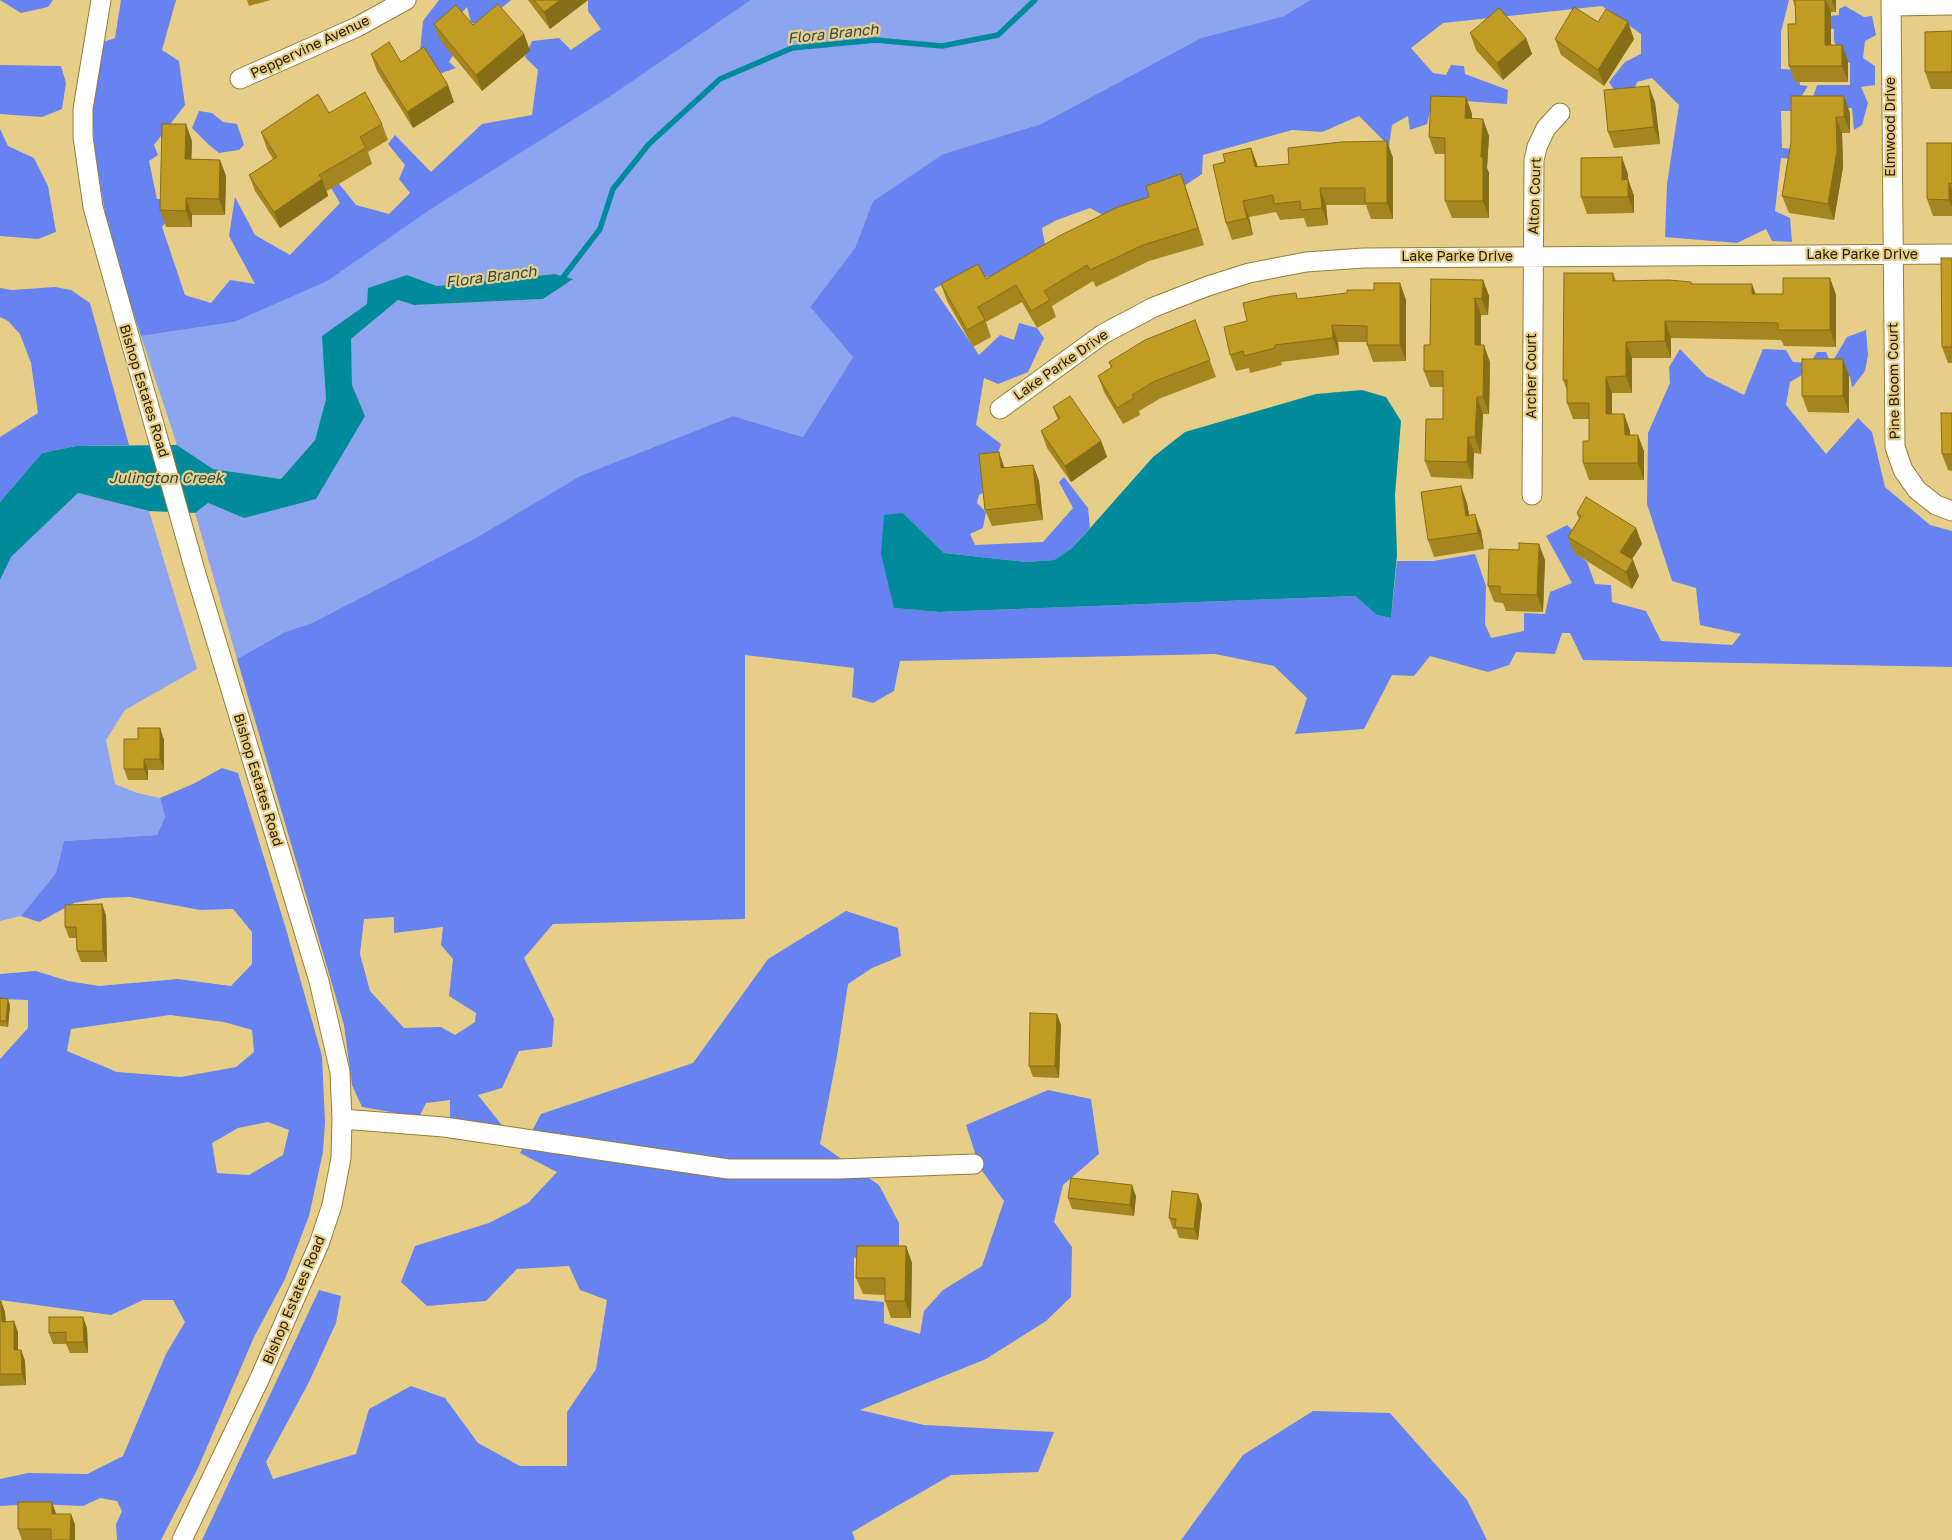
<!DOCTYPE html>
<html>
<head>
<meta charset="utf-8">
<style>
	body { margin:0 }
	canvas { display:block; background:#e6ce89 }
</style>
</head>
<body>
<canvas width="1952" height="1540"></canvas>
<script>
const ctx = document.querySelector('canvas').getContext('2d');
ctx.lineJoin = 'round';
function fill(path, color) {
  ctx.fillStyle = color;
  ctx.fill(path, 'evenodd');
}
function shape(rows) {
  const path = new Path2D();
  for (const r of rows) {
    path.moveTo(r[0], r[1]);
    for (let i = 2; i < r.length; i += 2) path.lineTo(r[i], r[i + 1]);
  }
  return path;
}
function stroke(path, color, width, dash) {
  ctx.strokeStyle = color;
  ctx.lineWidth = width;
  ctx.lineCap = dash ? 'butt' : 'round';
  ctx.setLineDash(dash || []);
  ctx.stroke(path);
}
function drawText(font, color, halo, rows, align = 'center') {
  ctx.font = font + ' "Golos Text",sans-serif';
  ctx.lineWidth = 4.5;
  ctx.setLineDash([]);
  ctx.textBaseline = 'middle';
  ctx.strokeStyle = halo;
  ctx.fillStyle = color;
  for (const [text, x, y, turn = 0] of rows) {
    ctx.save();
    ctx.translate(x, y);
    ctx.rotate((+turn || 0) * Math.PI / 180);
    ctx.textAlign = isNaN(turn) ? turn : align;
    if (halo) ctx.strokeText(text, 0, 0);
    ctx.fillText(text, 0, 0);
    ctx.restore();
  }
}
fill(shape([
	[751,0,1310,0,1284,16,1201,38,1041,124,943,154,873,201,855,248,810,307,853,357,803,437,733,416,580,476,474,539,312,623,285,632,237,659,195,513,208,503,244,518,365,416,352,385,350,340,398,300,414,305,543,299,572,279,555,274,437,286,407,275,323,336,326,399,315,440,281,479,213,469,177,445,141,336,234,322,428,211,608,98],
	[78,493,149,511,197,669,125,710,106,740,115,784,137,793,160,798,165,817,157,835,64,841,56,873,21,916,0,921,0,580,11,557]
]), '#8da4f0');
fill(shape([
	[0,0,53,0,48,7,21,13],
	[121,0,176,0,162,50,179,61,185,105,154,145,158,155,149,161,157,199,168,199,166,222,162,227,185,295,211,303,230,280,255,284,229,236,235,197,255,235,290,255,340,203,327,181,332,175,356,205,389,214,410,193,399,179,405,165,388,144,395,135,431,172,482,124,532,115,538,70,525,57,532,41,559,38,571,50,601,29,588,11,588,0,751,0,608,98,428,211,327,281,234,322,141,336,110,241,95,155,92,110,103,42,115,38],
	[439,0,511,0,498,11,489,25,471,23,467,7,445,31,455,52,449,62,456,68,439,74,420,51,423,21],
	[1310,0,1789,0,1781,32,1781,69,1798,70,1800,85,1808,86,1792,111,1781,111,1782,148,1840,154,1839,162,1781,158,1775,211,1790,218,1792,242,1772,241,1766,229,1737,243,1665,237,1667,184,1679,105,1652,78,1637,82,1634,91,1618,96,1609,82,1625,62,1641,54,1641,34,1602,6,1443,23,1411,48,1433,73,1446,75,1451,65,1464,66,1465,74,1508,90,1507,104,1450,100,1431,108,1427,124,1410,130,1408,116,1392,125,1389,146,1359,116,1322,132,1292,130,1203,155,1202,174,1184,186,1110,219,1090,208,1057,220,1042,228,1047,257,1022,273,986,277,959,275,934,289,979,355,1000,335,1014,340,1019,323,1037,328,1044,338,1028,372,998,384,984,378,976,425,1001,444,986,491,979,495,977,503,986,512,983,528,970,534,975,545,1043,542,1073,508,1059,482,1064,477,1088,508,1090,528,1072,548,1054,560,1026,562,944,553,903,513,895,608,939,612,1355,596,1377,615,1391,618,1397,561,1433,561,1475,554,1486,586,1485,624,1491,638,1524,631,1524,613,1545,614,1550,592,1572,583,1546,536,1567,525,1582,539,1573,551,1587,562,1595,584,1611,585,1612,602,1646,611,1661,641,1732,645,1741,634,1700,625,1696,588,1672,581,1647,504,1648,433,1670,383,1669,367,1680,349,1706,376,1744,395,1763,349,1786,350,1793,362,1810,363,1817,352,1826,352,1831,364,1847,337,1866,330,1868,355,1865,371,1852,388,1850,376,1807,372,1790,382,1786,405,1826,454,1858,418,1872,432,1885,487,1930,525,1952,531,1952,667,1583,660,1570,633,1562,633,1555,654,1516,652,1509,665,1488,672,1430,656,1414,676,1392,675,1364,729,1295,734,1307,698,1274,666,1215,654,900,661,894,691,873,703,852,697,854,668,745,655,745,919,553,924,524,958,554,1019,552,1047,519,1051,502,1088,478,1095,508,1133,450,1123,450,1100,426,1103,419,1117,362,1107,352,1085,344,1025,237,659,285,632,312,623,474,539,580,476,733,416,803,437,853,357,810,307,855,248,873,201,943,154,1041,124,1201,38,1284,16],
	[394,917,394,933,443,927,441,945,453,959,449,996,476,1013,475,1022,455,1035,441,1027,404,1028,370,991,360,954,364,919],
	[1845,6,1864,17,1872,16,1876,35,1865,41,1863,58,1875,66,1875,85,1861,87,1868,103,1862,125,1854,130,1852,108,1822,109,1812,100,1817,85,1850,85,1850,63,1842,60,1834,41,1834,29,1809,27,1829,16,1839,15,1839,9],
	[0,65,61,66,66,83,62,109,42,117,0,114],
	[199,111,212,113,223,122,237,124,244,145,239,150,219,153,209,145,192,128],
	[0,129,8,146,34,158,48,186,56,232,38,239,0,236],
	[55,287,71,290,90,303,129,445,76,446,42,453,0,502,0,437,38,413,31,363,20,334,8,321,0,317,0,288,12,290],
	[222,768,238,773,286,929,322,1056,325,1122,323,1152,309,1216,285,1279,254,1337,198,1468,161,1540,117,1540,116,1524,122,1511,117,1501,100,1498,83,1506,35,1504,0,1506,0,1479,28,1473,87,1474,123,1456,166,1354,185,1322,173,1300,143,1300,111,1315,0,1300,0,1059,28,1028,28,1000,0,999,0,974,36,971,68,981,99,986,178,979,231,986,252,964,252,932,233,909,200,910,130,897,103,898,74,903,39,922,21,916,56,873,64,841,157,835,165,817,160,798,193,784],
	[170,1015,224,1022,252,1030,254,1052,236,1067,181,1077,117,1072,67,1051,71,1029],
	[268,1122,289,1130,283,1155,249,1175,217,1173,212,1143,238,1128],
	[846,911,898,928,901,956,872,968,848,984,837,1056,820,1144,879,1185,899,1223,899,1247,854,1258,854,1299,884,1302,884,1323,920,1334,924,1311,943,1290,982,1266,1004,1201,980,1168,966,1125,1048,1090,1091,1099,1099,1154,1063,1185,1054,1222,1072,1247,1071,1297,1046,1321,986,1359,860,1410,924,1425,1054,1432,1038,1472,951,1475,852,1532,855,1540,202,1540,319,1290,341,1296,336,1323,309,1382,266,1462,273,1479,356,1454,369,1409,411,1386,445,1398,478,1443,520,1466,567,1466,567,1412,596,1369,607,1300,580,1290,569,1266,517,1269,486,1301,427,1306,401,1282,415,1246,489,1223,528,1203,557,1172,520,1153,541,1114,693,1063,768,959],
	[1313,1411,1390,1413,1467,1500,1487,1540,1181,1540,1243,1455]
]), '#6783f2');
fill(shape([
	[555,274,573,279,543,299,414,305,398,300,351,339,352,385,365,416,316,499,244,518,208,503,195,513,149,511,78,493,11,557,0,580,0,502,42,453,76,446,177,445,213,469,281,479,315,440,326,399,322,336,367,304,368,288,407,275,437,286],
	[1362,390,1386,397,1401,421,1395,495,1397,555,1391,618,1377,615,1355,596,939,612,894,608,881,554,884,515,903,513,944,553,1026,562,1054,560,1072,548,1084,535,1153,457,1185,432,1316,394]
]), '#008b9d');
stroke(shape([
	[558,280,561,280,600,229,613,189,649,144,720,79,792,48,875,40,942,46,998,35,1035,0]
]), '#008b9d', 5.5);
const minor = shape([
	[101,0,83,109,83,137,93,207,196,574,319,981,340,1072,342,1119,341,1158,332,1205,319,1244,259,1380,182,1540],
	[1891,0,1895,447,1903,470,1917,490,1936,505,1952,511],
	[1891,6,1952,5],
	[240,79,357,27,406,0],
	[1000,409,1103,334,1154,307,1208,286,1249,273,1306,262,1364,258,1952,254],
	[1532,495,1534,160,1537,147,1546,128,1560,113],
	[342,1119,444,1127,728,1169,838,1169,974,1164]
]);
stroke(minor, '#947d3a', 21);
stroke(minor, '#fff', 19);
fill(shape([
	[247,0,271,0,249,6],
	[528,0,588,0,550,29],
	[1793,0,1836,0,1836,12,1831,12,1831,45,1842,45,1848,61,1848,82,1795,82,1789,66,1796,24,1795,7],
	[1598,22,1634,39,1604,86,1561,55,1555,39],
	[434,24,473,25,524,34,530,51,482,91,440,40],
	[1952,31,1952,89,1931,89,1925,72],
	[1470,33,1526,38,1532,54,1503,80,1476,50],
	[371,54,401,62,454,102,413,128,377,71],
	[1791,96,1850,113,1850,133,1842,133,1843,167,1834,220,1789,213,1782,196,1791,142],
	[1466,97,1472,114,1472,119,1489,136,1487,168,1489,173,1489,218,1452,218,1445,201,1445,154,1435,154,1429,137],
	[1655,102,1660,144,1614,148,1608,132],
	[329,113,382,124,388,140,368,152,372,164,327,191,328,196,280,228,255,191,249,175,273,159,267,149,261,132],
	[192,141,191,159,220,160,226,176,225,215,192,215,192,227,166,227,160,210],
	[1387,141,1393,158,1393,219,1371,219,1366,205,1326,205,1328,225,1307,227,1304,218,1280,220,1276,212,1249,217,1253,235,1232,240,1226,223,1225,162,1251,148,1258,167,1289,164],
	[1952,143,1952,216,1933,216,1927,199],
	[1181,174,1204,245,1149,261,1096,287,1093,281,1052,306,1056,317,1037,328,1022,302,986,322,991,337,973,347,947,301,941,284,986,279,1149,197],
	[1628,174,1628,179,1634,196,1634,213,1587,214,1581,197],
	[1952,258,1952,363,1948,363,1942,347],
	[1613,273,1616,281,1691,282,1692,284,1756,294,1783,294,1830,278,1836,295,1836,347,1784,346,1781,340,1671,338,1671,358,1632,358,1632,393,1612,393,1612,414,1624,414,1630,431,1630,435,1644,451,1644,480,1589,480,1583,463,1589,441,1589,419,1573,419,1567,403,1567,390,1563,380],
	[1483,280,1489,296,1488,315,1481,315,1481,345,1490,362,1489,414,1483,414,1481,454,1474,453,1473,479,1431,477,1425,461,1443,419,1443,387,1430,387,1424,371,1430,345],
	[1400,283,1406,300,1406,361,1373,362,1367,345,1367,342,1338,342,1339,355,1281,362,1282,365,1250,373,1249,368,1236,371,1230,355,1247,321,1298,299,1374,290],
	[1195,320,1216,377,1161,398,1139,411,1140,415,1123,424,1104,392,1098,376,1111,368,1109,362],
	[1843,359,1849,376,1849,413,1808,412,1802,396],
	[1053,407,1101,441,1107,457,1071,482,1047,448,1041,431,1058,420],
	[1952,413,1952,471,1948,470,1942,454],
	[1033,465,1039,481,1043,520,992,526,985,510,1004,468],
	[1467,503,1469,515,1481,531,1484,549,1434,557,1428,540],
	[1577,513,1636,528,1642,544,1632,559,1633,560,1639,576,1632,589,1574,553,1568,537,1579,519],
	[1545,560,1543,612,1506,611,1503,603,1494,602,1488,586],
	[160,728,164,740,164,770,148,770,148,780,128,780,124,769],
	[106,915,107,962,81,962,77,951,77,938,69,938,65,927],
	[0,998,10,1005,8,1027,0,1026],
	[1057,1014,1061,1025,1059,1078,1033,1077,1029,1066],
	[1198,1194,1202,1205,1198,1240,1179,1238,1176,1229,1173,1229,1169,1218],
	[1136,1196,1134,1216,1072,1209,1068,1198],
	[906,1246,912,1263,911,1318,891,1318,885,1301,885,1295,863,1294,856,1278],
	[0,1301,1,1301,5,1312,6,1321,18,1332,18,1350,21,1350,25,1361,26,1385,0,1386],
	[83,1317,87,1328,88,1353,70,1353,66,1344,53,1344,49,1333],
	[71,1514,75,1525,75,1540,22,1540,18,1529]
]), '#a5861e');
fill(shape([
	[560,0,588,0,550,29,544,12],
	[1825,0,1826,0,1831,12,1831,62,1825,45],
	[1832,0,1836,0,1836,12],
	[1628,22,1634,39,1604,86,1598,70],
	[524,34,530,51,482,91,476,75],
	[1526,38,1532,54,1503,80,1497,63],
	[1842,45,1848,61,1848,82,1842,66],
	[448,85,454,102,413,128,407,112],
	[1649,86,1655,102,1660,144,1654,127],
	[1844,96,1850,113,1850,133,1844,117],
	[1466,97,1472,114,1471,135,1465,118],
	[1836,117,1842,133,1843,167,1834,220,1828,204],
	[1483,119,1489,136,1487,168,1489,173,1489,218,1483,201,1481,157],
	[186,124,192,141,191,175,185,159],
	[1387,141,1393,158,1393,219,1387,203],
	[1251,148,1257,164,1261,184,1255,167],
	[1622,157,1628,174,1628,196,1622,180],
	[220,160,226,176,225,215,219,199],
	[1181,174,1187,191,1204,245,1198,228],
	[322,179,328,196,280,228,274,212],
	[1628,179,1634,196,1634,213,1628,197],
	[1949,183,1952,191,1952,207,1949,200],
	[1320,188,1326,205,1328,225,1322,208],
	[186,198,192,215,192,227,186,211],
	[1243,201,1249,217,1253,235,1247,218],
	[1830,278,1836,295,1836,347,1830,330],
	[1483,280,1489,296,1488,315,1482,299],
	[1400,283,1406,300,1406,361,1400,345],
	[1752,284,1758,300,1752,294],
	[1475,298,1481,315,1481,362,1475,345],
	[1665,321,1671,338,1671,358,1665,341],
	[1332,325,1338,342,1339,355,1333,338],
	[1626,342,1632,358,1632,393,1626,376],
	[1484,345,1490,362,1489,414,1483,397],
	[1843,359,1849,376,1849,413,1843,396],
	[1606,377,1612,393,1612,431,1606,414],
	[1477,397,1483,414,1481,454,1475,437],
	[1624,414,1630,431,1631,451,1625,435],
	[1638,435,1644,451,1644,480,1638,463],
	[1468,437,1474,453,1473,479,1467,462],
	[1101,441,1107,457,1071,482,1065,466],
	[999,452,1005,469,1001,468],
	[1033,465,1039,481,1043,520,1037,504],
	[1461,486,1467,503,1472,532,1466,516],
	[1475,514,1481,531,1484,549,1478,533],
	[1636,528,1642,544,1626,568,1620,552],
	[1539,544,1545,560,1543,612,1537,595],
	[1633,560,1639,576,1632,589,1626,572],
	[160,728,164,740,164,770,160,759],
	[144,759,148,770,148,780,144,769],
	[102,904,106,915,107,962,103,951],
	[8,999,10,1005,8,1027,6,1021],
	[1057,1014,1061,1025,1059,1078,1055,1066],
	[1132,1185,1136,1196,1134,1216,1130,1205],
	[1198,1194,1202,1205,1198,1240,1194,1229],
	[906,1246,912,1263,911,1318,905,1301],
	[1,1301,5,1312,6,1333,2,1322],
	[83,1317,87,1328,88,1353,84,1342],
	[14,1321,18,1332,18,1361,14,1350],
	[21,1350,25,1361,26,1385,22,1374],
	[52,1502,56,1513,56,1525,52,1514],
	[71,1514,75,1525,75,1540,70,1540]
]), '#866d18');
const building = shape([
	[534,0,560,0,544,12,534,0],
	[1795,0,1825,0,1825,45,1842,45,1842,66,1789,66,1788,24,1796,24,1795,0],
	[498,4,524,34,476,75,434,24,456,5,473,25,498,4],
	[1574,7,1598,22,1606,9,1628,22,1598,70,1555,39,1574,7],
	[1499,8,1526,38,1497,63,1470,33,1499,8],
	[1952,31,1952,72,1925,72,1925,32,1952,31],
	[389,42,401,62,424,47,448,85,407,112,371,54,389,42],
	[1649,86,1654,127,1608,132,1604,90,1649,86],
	[365,92,382,124,360,137,366,148,319,175,322,179,274,212,249,175,277,157,261,132,318,94,329,113,365,92],
	[1431,96,1466,97,1465,118,1483,119,1481,157,1483,157,1483,201,1445,201,1445,138,1429,137,1431,96],
	[1791,96,1844,96,1844,117,1836,117,1837,151,1828,204,1782,196,1791,142,1791,96],
	[162,124,186,124,185,159,220,160,219,199,186,198,186,211,160,210,162,124],
	[1387,141,1387,203,1365,203,1365,188,1320,188,1322,208,1301,210,1300,201,1274,204,1273,195,1243,201,1247,218,1226,223,1213,165,1225,162,1223,154,1251,148,1255,167,1289,164,1288,148,1341,142,1387,141],
	[1927,143,1952,143,1952,184,1949,183,1949,200,1927,199,1927,143],
	[1622,157,1622,180,1628,179,1628,197,1581,197,1581,158,1622,157],
	[1181,174,1198,228,1143,245,1090,270,1087,265,1044,291,1050,300,1031,311,1016,285,978,307,985,320,967,330,941,284,978,264,986,279,1059,236,1118,207,1149,197,1146,186,1181,174],
	[1941,258,1952,258,1952,347,1942,347,1941,258],
	[1564,273,1613,273,1613,281,1669,280,1691,282,1691,284,1752,284,1752,294,1783,294,1783,278,1830,278,1830,330,1778,330,1778,323,1665,321,1665,341,1626,342,1626,376,1606,377,1606,414,1624,414,1625,435,1638,435,1638,463,1583,463,1583,441,1589,441,1589,403,1567,403,1567,380,1563,380,1564,273],
	[1431,279,1483,280,1482,299,1475,298,1475,345,1484,345,1483,397,1477,397,1475,437,1468,437,1467,462,1425,461,1426,419,1443,419,1443,371,1424,371,1424,345,1430,345,1431,279],
	[1374,283,1400,283,1400,345,1367,345,1367,326,1332,325,1333,338,1275,345,1275,348,1244,356,1243,351,1230,355,1224,327,1247,321,1243,303,1272,296,1296,293,1297,299,1347,293,1347,290,1374,290,1374,283],
	[1195,320,1210,360,1155,381,1132,395,1134,398,1117,408,1098,376,1112,367,1109,362,1145,340,1195,320],
	[1802,359,1843,359,1843,396,1802,396,1802,359],
	[1070,396,1101,441,1065,466,1041,431,1060,418,1053,407,1070,396],
	[1941,413,1952,413,1952,454,1942,454,1941,413],
	[999,452,1001,468,1033,465,1037,504,985,510,979,454,999,452],
	[1461,486,1466,516,1475,514,1478,533,1428,540,1421,492,1461,486],
	[1586,497,1636,528,1620,552,1633,560,1626,572,1568,537,1581,516,1577,513,1586,497],
	[1519,543,1539,544,1537,595,1500,594,1500,586,1488,586,1489,549,1519,550,1519,543],
	[138,728,160,728,160,759,144,759,144,769,124,769,124,739,138,739,138,728],
	[102,904,103,951,77,951,76,927,65,927,65,905,102,904],
	[0,998,8,999,6,1021,0,1021,0,998],
	[1030,1013,1057,1014,1055,1066,1029,1066,1030,1013],
	[1071,1178,1132,1185,1130,1205,1068,1198,1071,1178],
	[1172,1191,1198,1194,1194,1229,1175,1227,1176,1219,1169,1218,1172,1191],
	[857,1246,906,1246,905,1301,885,1301,885,1278,856,1278,857,1246],
	[0,1301,1,1301,2,1322,14,1321,14,1350,21,1350,22,1374,0,1374,0,1301],
	[49,1317,83,1317,84,1342,66,1342,66,1332,49,1333,49,1317],
	[18,1502,52,1502,52,1514,71,1514,70,1540,51,1540,51,1529,18,1529,18,1502]
]);
fill(building, '#c09c23');
stroke(building, '#866d18', 1);
drawText('14px', '#261c01', '#e6ce89', [
	["Peppervine Avenue",310,47,-25],
	["Elmwood Drive",1891,127,-90],
	["Alton Court",1535,196,-88],
	["Lake Parke Drive",1862,255],
	["Lake Parke Drive",1457,257],
	["Lake Parke Drive",1061,365,-35],
	["Archer Court",1532,376,-90],
	["Pine Bloom Court",1894,381,-91],
	["Bishop Estates Road",144,391,73],
	["Bishop Estates Road",258,780,73],
	["Bishop Estates Road",294,1300,-67]
]);
drawText('italic 15px', '#294a50', '#e6ce89', [
	["Flora Branch",833,34,-6],
	["Flora Branch",491,277,-7],
	["Julington Creek",166,478]
]);
</script>
</body>
</html>
